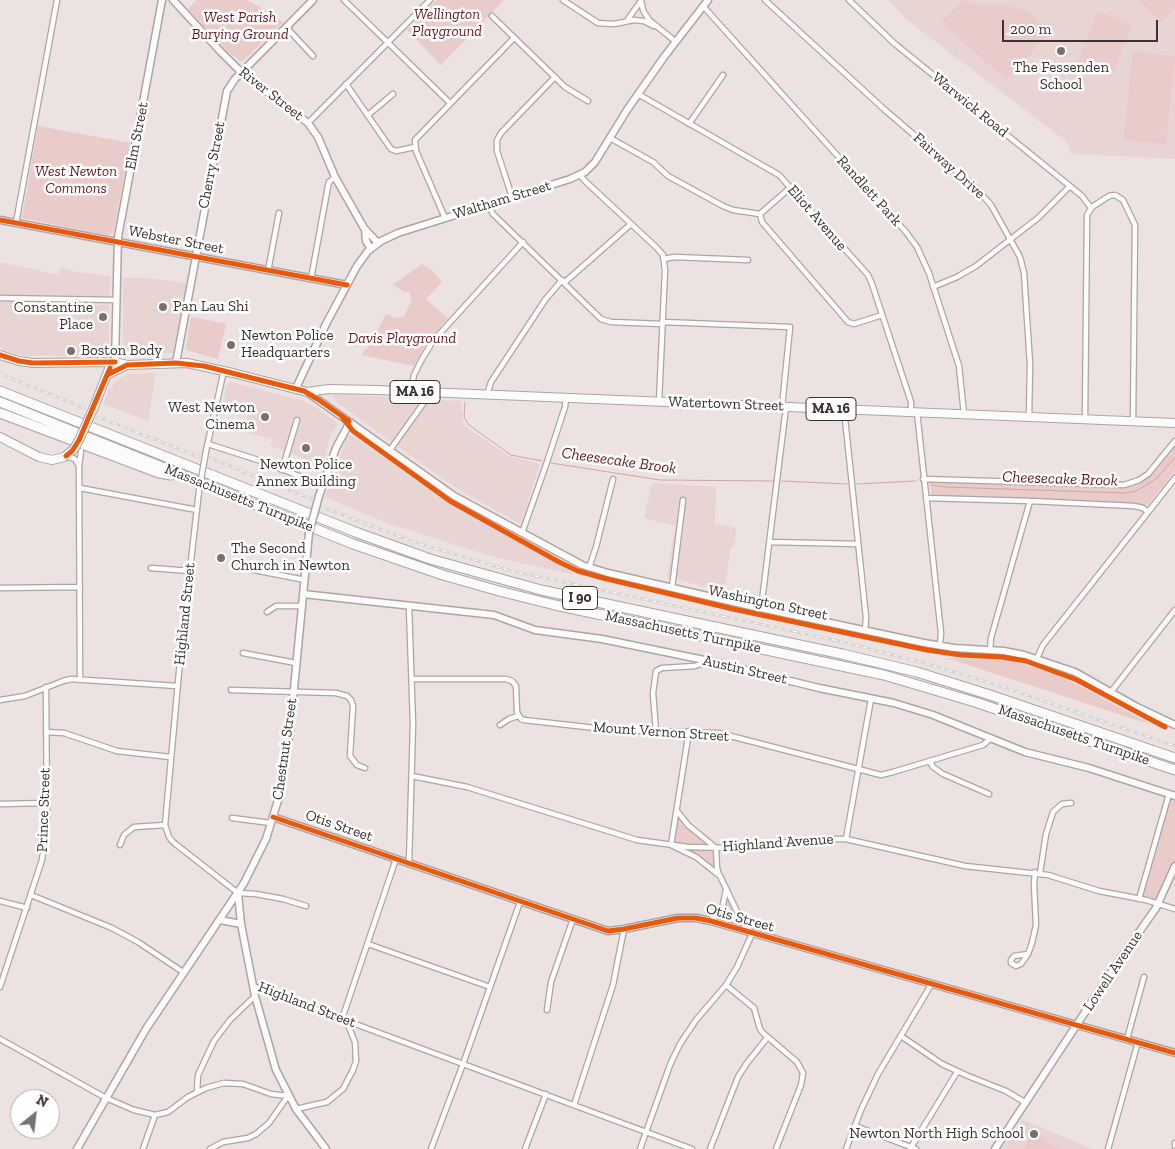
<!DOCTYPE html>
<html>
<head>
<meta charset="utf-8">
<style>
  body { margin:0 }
  #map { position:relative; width:1175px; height:1149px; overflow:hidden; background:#ede2e2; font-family:"Zilla Slab",serif }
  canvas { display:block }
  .north { position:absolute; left:10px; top:1089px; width:50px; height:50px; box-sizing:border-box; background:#fff; border:1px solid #b1adad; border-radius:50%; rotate:29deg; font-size:14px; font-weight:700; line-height:20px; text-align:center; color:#3b3333 }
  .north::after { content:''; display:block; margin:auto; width:18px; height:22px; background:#797070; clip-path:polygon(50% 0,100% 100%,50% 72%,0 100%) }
  .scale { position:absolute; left:1002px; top:20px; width:156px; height:22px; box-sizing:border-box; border:2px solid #3b3333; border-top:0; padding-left:6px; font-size:15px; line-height:18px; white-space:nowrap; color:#3b3333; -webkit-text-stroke:4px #fff; paint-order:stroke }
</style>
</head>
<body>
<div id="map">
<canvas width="1175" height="1149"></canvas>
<div class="north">N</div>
<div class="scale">200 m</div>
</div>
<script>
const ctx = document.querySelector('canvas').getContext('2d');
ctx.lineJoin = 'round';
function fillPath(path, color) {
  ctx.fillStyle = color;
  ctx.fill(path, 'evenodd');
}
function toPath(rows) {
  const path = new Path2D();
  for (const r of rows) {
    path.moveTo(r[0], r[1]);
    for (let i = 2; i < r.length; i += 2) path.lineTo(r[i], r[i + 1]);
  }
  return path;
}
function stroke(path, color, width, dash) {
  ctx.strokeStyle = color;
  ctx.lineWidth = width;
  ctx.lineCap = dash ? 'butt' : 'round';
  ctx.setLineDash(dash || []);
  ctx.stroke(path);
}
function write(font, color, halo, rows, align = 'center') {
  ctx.font = font + ' "Zilla Slab",serif';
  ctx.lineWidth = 5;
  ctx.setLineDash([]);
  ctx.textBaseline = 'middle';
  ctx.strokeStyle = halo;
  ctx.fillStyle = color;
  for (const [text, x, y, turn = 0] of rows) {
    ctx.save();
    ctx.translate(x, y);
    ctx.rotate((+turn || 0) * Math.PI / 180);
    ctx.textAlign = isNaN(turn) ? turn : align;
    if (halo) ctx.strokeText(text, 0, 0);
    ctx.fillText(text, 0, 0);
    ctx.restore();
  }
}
fillPath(toPath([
  [888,0,1175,0,1175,159,1071,154,1067,142,907,20],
  [0,262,59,275,61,267,77,272,111,276,109,296,0,295],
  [123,278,147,278,187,283,173,353,123,354],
  [0,302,109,305,109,355,25,356,2,350,0,346],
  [156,373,148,421,103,404,109,389,120,378,129,374],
  [231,382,301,400,314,406,338,423,330,438,322,466,271,446,272,439,244,432,249,410,223,402,227,385],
  [344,393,351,395,461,401,463,425,507,455,540,464,521,524,466,494,439,476,339,404,332,396],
  [351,435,450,504,572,572,575,575,490,556,387,523,325,497,347,437],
  [652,483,716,487,715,524,736,528,735,546,731,547,724,592,667,577,675,526,644,518],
  [1022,1119,1026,1121,1093,1149,1002,1149]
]), '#e8d5d3');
fillPath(toPath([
  [197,0,248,0,283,22,243,61,240,61,224,48,188,9],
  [437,0,504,0,441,65,407,30],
  [963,0,974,4,1008,5,1031,13,1047,36,1006,80,941,22],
  [1139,0,1175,0,1175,8,1160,22],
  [1098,11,1132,25,1111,78,1077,64],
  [1133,51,1175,56,1166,144,1123,140],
  [38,126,130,143,114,230,112,234,106,235,22,218],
  [422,264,434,272,442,282,426,299,448,318,425,345,414,366,361,355,371,343,386,314,395,318,404,316,412,300,409,291,405,292,393,285],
  [191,317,224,323,226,325,218,359,187,350,186,347],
  [1175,440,1175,471,1148,505,932,498,929,478,1120,485,1146,476],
  [946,658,1011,660,1050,672,1078,685,1152,725],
  [1169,794,1175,796,1175,866,1159,904,1139,899],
  [677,809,679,815,716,848,720,876,713,869,671,845],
  [726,889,746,928,711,921,722,909],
  [1036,1134,1060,1149,1023,1149,1032,1135]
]), '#e9cbca');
stroke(toPath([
  [465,402,464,417,469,425,511,455,542,461],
  [551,463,660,480,774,481],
  [782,481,847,484],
  [857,484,916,481],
  [932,485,945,487,1125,493,1136,491,1156,479,1175,457]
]), '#d4a4a2', 1);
const street = toPath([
  [344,0,450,103],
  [563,0,598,23,614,24,634,20,644,21,654,26],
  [641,0,643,10,649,20,675,41],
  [765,0,885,110,976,188,991,205,1020,257,1024,273,1030,364,1029,417],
  [849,0,895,44,1060,178,1082,196,1091,208],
  [703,6,906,232,917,247,929,273,959,366,964,414],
  [492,16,565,87,588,101],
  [628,19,641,1],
  [286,27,313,56],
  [346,84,391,149,396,151,415,147],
  [638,94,779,175,868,275,872,284,911,402,911,412],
  [368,115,393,94],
  [308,123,430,0],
  [689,124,723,75],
  [610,138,653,162,668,176,723,206,733,210,760,214],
  [580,175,585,181,657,248,663,255,665,270,659,402],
  [512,197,497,151,497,140,501,133,555,77],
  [488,205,493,214,601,319,611,322,662,324],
  [760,214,762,222,848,322,854,324,882,315],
  [760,214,791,187],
  [445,218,416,151,415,140,514,38],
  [16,223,57,0],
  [664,259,674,257,748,260],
  [268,271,279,213],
  [311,279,328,186,329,182,335,177],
  [565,282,631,224],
  [933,287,957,277,976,266,1038,218,1070,186],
  [0,298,116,300],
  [662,322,790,327,782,407],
  [410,392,414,375,422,359,433,341,523,242],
  [487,395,491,382,545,300,562,280],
  [844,409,866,617,865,631],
  [917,412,941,633,940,646],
  [1085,419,1087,215,1092,207,1109,196,1115,195,1123,200,1135,225,1133,421],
  [208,444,261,461,322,485],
  [390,450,425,401,427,392],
  [206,451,224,370],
  [66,456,75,459,79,466],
  [282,470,297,420],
  [923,479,1124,485,1139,480,1148,474,1175,441],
  [80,488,197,510],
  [199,491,182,639,165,825,169,837,173,842,238,893,256,894,283,899,306,906],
  [926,498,1030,501,1134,506,1143,508,1148,512],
  [522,533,546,465,565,407,566,398],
  [770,542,858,544],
  [151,568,190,571],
  [589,568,596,547,613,479],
  [254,570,305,580],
  [0,588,80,587],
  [672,588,683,500],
  [409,607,413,724,409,863],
  [761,609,786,407],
  [267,612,276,606,302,606],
  [990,650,991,638,1030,501],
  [243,653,296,663],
  [1037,658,1043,645,1175,478],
  [412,679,506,679,512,681,516,686,517,712,521,719,524,720,613,730,719,733,881,775,893,772,983,745,991,738],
  [80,680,79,466,81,451],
  [231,690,336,693,347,696,351,700,353,706,350,756,357,765,365,768],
  [1111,692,1175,610],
  [0,700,25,696,63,681,71,679,177,686],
  [500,725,509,719,518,716],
  [46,732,64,733,117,751,170,757],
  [656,732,653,693,656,671,662,668,695,666,709,661],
  [930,762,933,767,943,774,989,794],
  [412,776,467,787,637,840,688,847,729,848,818,839,846,839,965,866,1048,875,1099,891,1146,900,1175,909],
  [0,804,47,803],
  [677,811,688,825,716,848,717,868,719,875],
  [232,818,271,823],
  [846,839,871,699],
  [120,845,124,835,134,827,165,825],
  [1040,873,1046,834,1053,812,1062,804,1071,803],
  [31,895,112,928,138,942,183,972],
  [1139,899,1169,794],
  [0,901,27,908],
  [711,921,722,909,726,890],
  [368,944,490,987],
  [1028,954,1014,956,1011,960,1011,963,1016,966,1021,964,1028,954,1032,943,1036,925,1034,884,1035,872],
  [726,985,754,1008,760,1029,763,1033,797,1062,803,1073,801,1085,776,1149],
  [253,986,692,1149],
  [0,987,42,860,47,820,46,687],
  [547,1010,551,982,573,919],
  [901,1036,942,1064,968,1076,1006,1091,1026,1103],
  [0,1039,106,1098,134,1110,155,1115,168,1112,188,1097,206,1088,224,1083,243,1084,271,1094,288,1096],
  [1127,1039,1144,977],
  [197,1092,198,1075,214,1041,230,1020,255,996],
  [574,1105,613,985,624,929],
  [296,1109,327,1102,343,1089,353,1070,356,1061,355,1042,348,1025,342,1019,396,859],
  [855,1126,916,1149],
  [1175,1143,1175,1146],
  [143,1149,155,1115],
  [210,1149,223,1142,248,1138,256,1134,269,1123,288,1096],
  [431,1149,463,1064,520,902],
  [525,1149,546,1094],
  [640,1149,670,1065,680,1044,696,1020,726,985,737,967,752,934,742,922,720,876,696,857,671,845,689,731],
  [710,1149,738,1077,747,1063,767,1038],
  [846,1149,861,1110,878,1074,931,985],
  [910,1149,957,1072],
  [1108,1149,1138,1042]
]);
const secondary = toPath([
  [173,0,220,51,241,72,308,123,318,137,335,177,364,228,378,243],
  [0,220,347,285],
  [365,229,366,241,371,249],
  [115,362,118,237,162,0],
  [176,363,227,91,235,79,313,0],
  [296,388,327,322,357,266,368,251,381,241,398,233,570,179,585,172,595,162,627,110,664,57,708,0],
  [307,392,454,496,582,565,608,573,746,605,924,643,954,648,1004,651,1024,655,1075,672,1137,707,1175,725],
  [319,496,336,448,350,422],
  [303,594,494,615,535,630,602,639,709,661,819,688,894,703,933,715,1025,752,1089,768,1175,796],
  [273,817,608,931,624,929,678,918,696,918,711,921,1175,1053],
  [238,893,241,924,255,996,276,1070,296,1109,326,1149],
  [220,920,241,924],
  [77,1149,146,1029,244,883,266,839,279,797,290,730,309,533],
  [995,1149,1118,962,1156,908,1175,866]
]);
const primary = toPath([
  [0,355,19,361,33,363,115,362,127,365,187,363,233,373,307,392,329,389,377,390,1175,423],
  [107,375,127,365],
  [94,407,109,369,115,362],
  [0,437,39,457,52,460,64,457,74,449]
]);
const highway = toPath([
  [0,391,358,533,430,559,541,590,842,654,917,672,990,695,1175,758],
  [0,402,353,544,443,575,499,591,555,605,884,675,975,702,1175,770],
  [0,413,159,473,171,475]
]);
stroke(street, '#ada4a4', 7);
stroke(secondary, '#ada4a4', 9);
stroke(primary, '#ada4a4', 10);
stroke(highway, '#ada4a4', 11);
stroke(street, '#fcfbfb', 4.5);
stroke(secondary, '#fcfbfb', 6);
stroke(primary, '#fcfbfb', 8);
stroke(highway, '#fcfbfb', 9);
const rail = toPath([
  [0,374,84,408],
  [98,417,199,457],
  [210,458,311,499],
  [322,507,417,543,508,570,843,642,931,665,1000,686,1175,746]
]);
stroke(rail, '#d9d6d6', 3);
stroke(rail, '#fff', 1, [4]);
const streetBridge = toPath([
  [199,491,206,451]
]);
const secondaryBridge = toPath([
  [309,533,319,496]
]);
const primaryBridge = toPath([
  [74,449,80,438,94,407]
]);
stroke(streetBridge, '#ada4a4', 7, []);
stroke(secondaryBridge, '#ada4a4', 9, []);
stroke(primaryBridge, '#ada4a4', 10, []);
stroke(streetBridge, '#fcfbfb', 4.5);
stroke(secondaryBridge, '#fcfbfb', 6);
stroke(primaryBridge, '#fcfbfb', 8);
stroke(toPath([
  [0,220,347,285],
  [0,355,19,361,33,363,115,362],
  [107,375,127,365,176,363,204,366,304,391,319,400,349,421],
  [342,417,353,431,450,501,559,562,578,571,603,578,733,609,927,650,961,655,1002,657,1026,661,1077,680,1165,727],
  [66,456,72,451,79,440,110,368],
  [273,817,608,931,624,929,678,918,696,918,711,921,1175,1053]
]), '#e8590c', 5);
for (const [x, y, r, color] of [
  [1061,51,5,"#797070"],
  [163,307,5,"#797070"],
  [103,317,5,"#797070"],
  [231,345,5,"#797070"],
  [71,351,5,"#797070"],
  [265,417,5,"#797070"],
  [306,448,5,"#797070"],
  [221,558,5,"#797070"],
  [1034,1134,5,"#797070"]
]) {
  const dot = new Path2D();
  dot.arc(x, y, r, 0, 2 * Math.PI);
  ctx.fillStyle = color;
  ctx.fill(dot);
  stroke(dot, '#fff', 2);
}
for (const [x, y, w] of [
  [415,392,50],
  [831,409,50],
  [580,598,35]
]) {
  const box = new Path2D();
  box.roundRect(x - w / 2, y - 11.5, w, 23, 4);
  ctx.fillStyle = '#fff';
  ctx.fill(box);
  stroke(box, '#3b3333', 1);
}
write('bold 14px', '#3b3333', null, [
  ["MA 16",415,392],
  ["MA 16",831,409],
  ["I 90",580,598]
]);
write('italic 15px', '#671a1e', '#fff', [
  ["Wellington",447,15],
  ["Playground",447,32],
  ["West Parish",240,18],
  ["Burying Ground",240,35],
  ["West Newton",76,172],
  ["Commons",76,189],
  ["Davis Playground",402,339]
]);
write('15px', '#3b3333', '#fff', [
  ["The Fessenden",1061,68,"center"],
  ["School",1061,85,"center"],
  ["Pan Lau Shi",173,307],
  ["Constantine",93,308,"right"],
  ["Place",93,325,"right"],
  ["Newton Police",241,336],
  ["Headquarters",241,353],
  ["Boston Body",81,351],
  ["West Newton",255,408,"right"],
  ["Cinema",255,425,"right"],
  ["Newton Police",306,465,"center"],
  ["Annex Building",306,482,"center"],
  ["The Second",231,549],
  ["Church in Newton",231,566],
  ["Newton North High School",1024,1134,"right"]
], 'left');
write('15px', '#3b3333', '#fff', [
  ["River Street",271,94,38],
  ["Warwick Road",970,105,39],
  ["Elm Street",137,136,-79],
  ["Cherry Street",212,165,-79],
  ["Fairway Drive",949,166,42],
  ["Randlett Park",869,191,48],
  ["Waltham Street",502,200,-17],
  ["Eliot Avenue",817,218,49],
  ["Webster Street",176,240,11],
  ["Watertown Street",726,404,2],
  ["Massachusetts Turnpike",239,498,22],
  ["Washington Street",768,603,12],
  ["Highland Street",185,614,-84],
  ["Massachusetts Turnpike",683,632,12],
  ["Austin Street",745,670,13],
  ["Mount Vernon Street",661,732,4],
  ["Massachusetts Turnpike",1074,735,19],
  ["Chestnut Street",285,749,-82],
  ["Prince Street",44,810,-88],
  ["Otis Street",339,826,19],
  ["Highland Avenue",778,843,-4],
  ["Otis Street",740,918,16],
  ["Lowell Avenue",1113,971,-56],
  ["Highland Street",307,1005,21]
]);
write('italic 16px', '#63161a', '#fff', [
  ["Cheesecake Brook",619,461,8],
  ["Cheesecake Brook",1060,479,2]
]);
</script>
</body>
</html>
